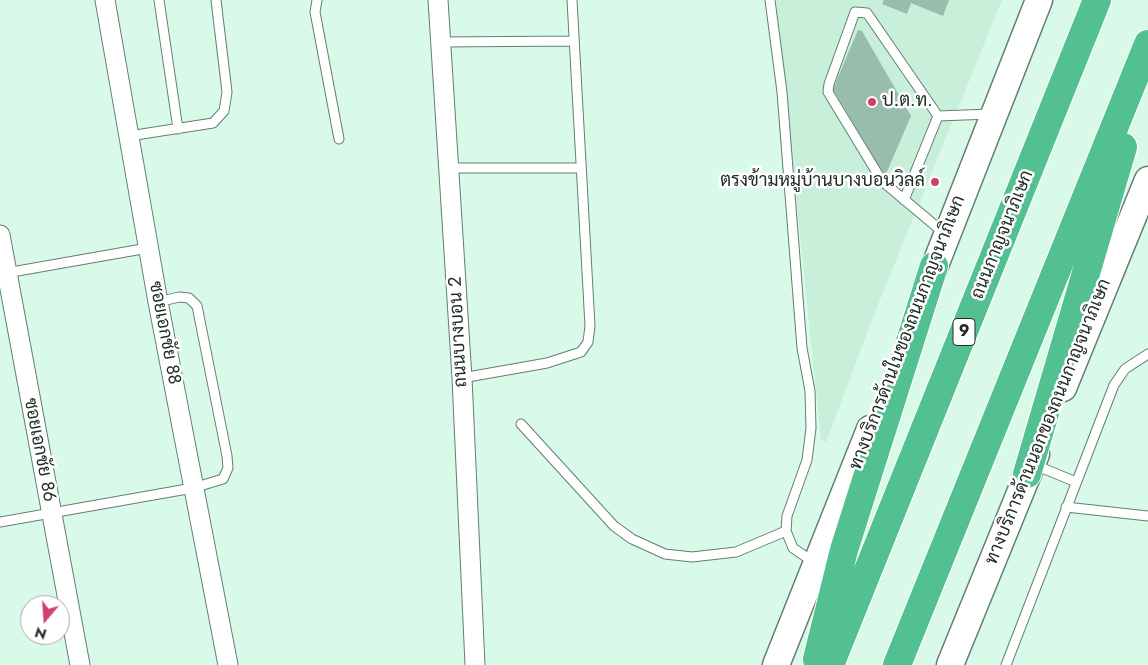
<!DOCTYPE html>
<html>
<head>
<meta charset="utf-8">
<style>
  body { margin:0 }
  #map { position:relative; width:1148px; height:665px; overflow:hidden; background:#dafae9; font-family:Jost,sans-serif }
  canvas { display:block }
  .north { position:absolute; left:20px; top:595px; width:50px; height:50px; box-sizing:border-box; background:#fff; border:1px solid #a6aba8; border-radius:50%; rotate:198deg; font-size:14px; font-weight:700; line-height:20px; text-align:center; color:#202c26 }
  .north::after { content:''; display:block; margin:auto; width:18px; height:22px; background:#d0426b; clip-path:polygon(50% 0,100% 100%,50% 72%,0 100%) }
</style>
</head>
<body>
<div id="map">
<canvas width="1148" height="665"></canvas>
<div class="north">N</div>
</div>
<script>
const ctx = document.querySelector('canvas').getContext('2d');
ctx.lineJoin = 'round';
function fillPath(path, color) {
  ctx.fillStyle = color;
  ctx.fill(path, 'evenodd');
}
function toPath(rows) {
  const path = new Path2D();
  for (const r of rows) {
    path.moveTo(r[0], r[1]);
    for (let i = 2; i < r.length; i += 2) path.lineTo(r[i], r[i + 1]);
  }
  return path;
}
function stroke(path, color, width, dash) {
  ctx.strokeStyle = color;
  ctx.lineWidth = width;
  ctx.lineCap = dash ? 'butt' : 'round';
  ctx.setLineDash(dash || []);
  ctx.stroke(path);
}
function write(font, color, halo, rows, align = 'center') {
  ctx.font = font + ' Jost,Sarabun,sans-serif';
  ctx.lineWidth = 5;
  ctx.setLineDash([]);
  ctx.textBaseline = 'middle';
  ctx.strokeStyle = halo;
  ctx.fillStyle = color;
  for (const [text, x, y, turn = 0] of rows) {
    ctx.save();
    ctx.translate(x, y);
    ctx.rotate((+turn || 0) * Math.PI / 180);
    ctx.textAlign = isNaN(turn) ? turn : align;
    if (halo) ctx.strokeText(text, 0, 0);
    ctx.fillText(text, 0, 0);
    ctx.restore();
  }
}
fillPath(toPath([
  [776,0,1002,0,875,312,826,442,821,440]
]), '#c7efda');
fillPath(toPath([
  [884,0,949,0,943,16,911,3,907,14,882,4],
  [858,30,862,31,911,116,886,174,883,173,833,89]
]), '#98bdaa');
const lane = toPath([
  [159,0,178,129],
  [317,0,315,12,339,139],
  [770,0,782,92,802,348,810,391,811,428,807,460,787,516,786,531,793,548,815,563],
  [441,42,574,41],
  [129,136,213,123,224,111,227,92,216,0],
  [449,168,581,168],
  [904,200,938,116],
  [944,233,882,181,828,92,829,84,855,12,867,13,938,116,991,114],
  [6,273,148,248],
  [462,378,547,363,581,352,588,342,590,326,572,0],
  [521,424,614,526,632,539,665,554,692,557,736,552,786,531],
  [1035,465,1076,482],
  [1066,507,1148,516],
  [0,522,193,488,223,479,228,468,227,456,197,306,189,298,179,297,158,302],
  [1006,665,1114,385,1125,369,1148,354]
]);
const street = toPath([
  [105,0,158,302,228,665],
  [438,0,462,378,475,665],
  [0,235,80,665]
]);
const secondary = toPath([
  [927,286,1039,0],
  [1063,388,1148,180],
  [776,665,870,429],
  [950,665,1036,454]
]);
const highway = toPath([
  [1027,474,1123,147],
  [817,659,844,550,934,266],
  [830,665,1097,0],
  [897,665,1148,44]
]);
stroke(lane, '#627f70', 11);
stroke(street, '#627f70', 21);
stroke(secondary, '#627f70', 29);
stroke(highway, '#fff', 30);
stroke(lane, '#fff', 9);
stroke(street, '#fff', 19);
stroke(secondary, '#fff', 26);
stroke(highway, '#53c092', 28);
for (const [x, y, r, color] of [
  [872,102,5,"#d0426b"],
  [935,182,5,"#d0426b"]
]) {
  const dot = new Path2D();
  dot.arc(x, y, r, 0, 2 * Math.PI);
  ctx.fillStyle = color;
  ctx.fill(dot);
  stroke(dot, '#fff', 2);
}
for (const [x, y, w] of [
  [964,332,22]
]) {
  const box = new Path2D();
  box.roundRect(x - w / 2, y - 13.5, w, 27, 4);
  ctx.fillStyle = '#fff';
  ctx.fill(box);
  stroke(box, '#202c26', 1);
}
write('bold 16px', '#202c26', null, [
  ["9",964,332]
]);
write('18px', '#202c26', '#fff', [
  ["ป.ต.ท.",882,102],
  ["ตรงข้ามหมู่บ้านบางบอนวิลล์",925,182,"right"]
], 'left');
write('18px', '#202c26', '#fff', [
  ["ถนนกาญจนาภิเษก",1003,235,-68],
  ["ถนนบางบอน 2",459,332,-93],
  ["ซอยเอกชัย 88",164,333,79],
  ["ทางบริการด้านในของถนนกาญจนาภิเษก",908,333,-69],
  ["ทางบริการด้านนอกของถนนกาญจนาภิเษก",1049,422,-68],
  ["ซอยเอกชัย 86",39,450,79]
]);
</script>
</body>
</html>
